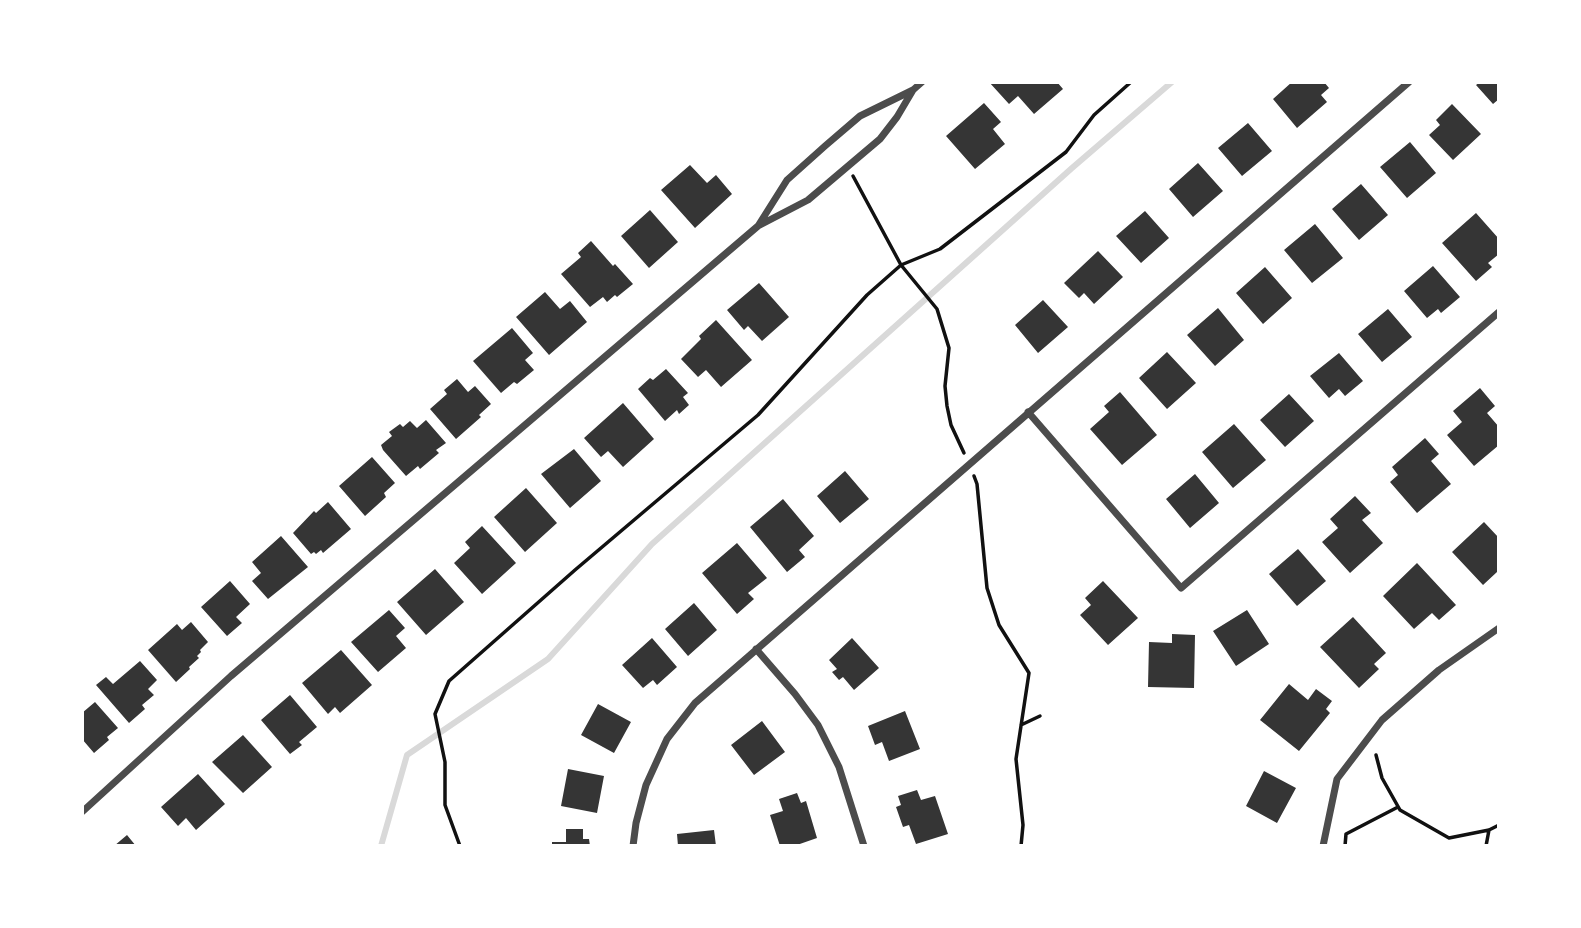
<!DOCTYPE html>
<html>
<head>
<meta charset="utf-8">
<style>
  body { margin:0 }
  #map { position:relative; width:1581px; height:928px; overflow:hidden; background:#fff; font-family:Commissioner,sans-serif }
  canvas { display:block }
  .frame { position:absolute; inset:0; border:84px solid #fff; pointer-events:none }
</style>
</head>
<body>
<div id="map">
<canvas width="1581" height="928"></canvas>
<div class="frame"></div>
</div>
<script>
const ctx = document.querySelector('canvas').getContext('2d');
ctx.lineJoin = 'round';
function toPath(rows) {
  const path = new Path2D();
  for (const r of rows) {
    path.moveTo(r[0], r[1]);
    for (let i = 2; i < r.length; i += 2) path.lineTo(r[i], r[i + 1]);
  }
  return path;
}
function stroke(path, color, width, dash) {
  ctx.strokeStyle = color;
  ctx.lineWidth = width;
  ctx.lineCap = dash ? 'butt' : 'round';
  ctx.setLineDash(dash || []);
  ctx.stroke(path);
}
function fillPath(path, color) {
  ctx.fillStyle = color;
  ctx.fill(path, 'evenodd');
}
stroke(toPath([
  [381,846,407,755,548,659,652,544,1072,168,1172,82]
]), '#d9d9d9', 6);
fillPath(toPath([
  [989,82,1057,82,1063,89,1034,114,1018,96,1009,104],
  [1292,82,1324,82,1329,88,1321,95,1327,102,1297,128,1273,99],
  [1480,82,1499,82,1499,99,1493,104,1476,85],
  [984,103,1001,122,993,129,1005,144,975,169,946,136],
  [1452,104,1481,134,1453,160,1429,135,1440,125,1436,120],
  [1248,123,1272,151,1242,176,1218,148],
  [1410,142,1436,173,1407,198,1380,167],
  [1198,163,1223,191,1193,217,1169,189],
  [690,165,707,183,716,175,732,194,695,228,661,190],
  [1361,184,1388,215,1359,240,1332,209],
  [650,210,678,242,649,268,621,236],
  [1145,211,1169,238,1141,263,1116,236],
  [1476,213,1499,239,1499,254,1488,263,1492,267,1476,281,1442,243],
  [1315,224,1343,258,1312,283,1284,250],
  [591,241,613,266,615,264,633,284,617,297,615,295,607,302,603,297,590,307,561,274,581,257,578,253],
  [1098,251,1123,277,1094,304,1084,293,1079,298,1064,283],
  [1433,266,1460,297,1441,313,1438,309,1427,318,1404,291],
  [1265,267,1292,298,1263,324,1236,293],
  [759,283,789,317,762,341,748,326,744,330,727,310],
  [545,292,560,309,570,301,587,322,549,355,516,317],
  [1043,300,1068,327,1038,353,1015,325],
  [1218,308,1244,340,1215,366,1187,335],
  [1388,309,1412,337,1382,362,1358,334],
  [716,320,752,360,721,387,706,370,698,377,681,359,701,339,699,336],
  [512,328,533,353,525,360,534,370,517,384,514,382,501,393,473,361],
  [1167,352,1196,383,1167,409,1139,378],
  [1339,353,1363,381,1345,396,1339,389,1329,398,1310,376],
  [666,369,688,393,683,397,689,405,679,414,677,410,665,421,638,389,650,378,653,380],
  [457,379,468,392,475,386,491,404,479,415,481,417,456,439,430,409,447,394,444,390],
  [1480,388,1495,406,1487,413,1499,427,1499,445,1474,466,1447,435,1462,422,1453,411],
  [1120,392,1157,435,1122,465,1090,429,1109,412,1104,406],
  [1289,394,1314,421,1285,447,1260,420],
  [623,403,654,439,623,467,608,451,601,457,584,438],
  [426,420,446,443,436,450,439,453,420,469,418,466,406,476,383,450,381,445,392,436,389,432,400,424,403,427,410,421,417,428],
  [1234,424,1266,460,1233,488,1202,452],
  [1425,438,1439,454,1431,461,1451,484,1417,513,1390,482,1398,475,1392,467],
  [574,449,601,481,570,508,541,474],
  [372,457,395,483,384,493,386,497,365,516,339,486],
  [845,471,869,499,840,523,817,496],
  [1195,474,1219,503,1190,528,1166,499],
  [526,488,557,523,525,552,494,517],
  [1355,496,1371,513,1362,520,1383,543,1350,573,1322,542,1338,528,1330,519],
  [783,499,814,536,799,550,805,557,787,572,750,527],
  [328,502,351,529,323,553,321,550,316,554,314,552,311,554,293,533,314,511,316,513],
  [1484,522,1499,538,1499,573,1497,572,1483,585,1452,552],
  [482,526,516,563,482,594,454,563,470,548,465,542],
  [281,536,308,567,268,599,252,581,261,573,252,562],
  [737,543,767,578,748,593,754,599,737,614,702,573],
  [1298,549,1326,581,1297,606,1269,574],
  [1417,563,1456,605,1439,620,1432,613,1414,629,1383,596],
  [435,569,464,602,426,635,397,602],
  [230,581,250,604,236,617,242,623,227,636,201,607],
  [1103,581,1138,618,1108,645,1080,615,1091,605,1085,598],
  [694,603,717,630,688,656,665,629],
  [389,610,405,628,396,636,406,648,378,672,351,642],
  [1247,610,1269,644,1236,666,1213,631],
  [1353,617,1386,653,1374,664,1379,669,1359,688,1320,647],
  [191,622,208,642,200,650,201,652,197,656,199,658,189,667,190,669,176,682,148,650,177,624,182,630],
  [1172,634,1195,635,1194,688,1148,687,1149,642,1172,643],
  [652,638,677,667,657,685,653,680,643,688,622,665],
  [852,638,879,668,854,690,843,677,839,680,832,672,837,669,829,660],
  [341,650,372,685,340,713,335,707,328,714,302,683],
  [140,661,157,680,148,689,154,695,142,705,145,709,129,723,96,685,106,677,113,684],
  [1289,684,1308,700,1316,689,1332,701,1326,709,1330,713,1299,751,1260,720],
  [290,695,317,727,299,742,302,745,290,754,261,720],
  [95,702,118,728,107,737,109,740,94,753,82,739,82,713],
  [598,704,631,722,614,753,581,735],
  [905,711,920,749,889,761,882,742,875,745,868,726],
  [762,721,785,752,754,775,731,745],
  [243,735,272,767,243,793,212,762],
  [568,769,604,776,597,813,561,806],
  [1264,771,1296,788,1277,823,1246,806],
  [198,774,225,804,196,830,186,818,178,826,161,807],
  [917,790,921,800,935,796,948,834,916,844,909,825,903,827,896,807,901,805,898,796],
  [797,793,801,803,806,801,817,838,794,846,780,846,770,815,783,811,779,799],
  [566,829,583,829,583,839,589,839,590,846,552,846,552,842,566,842],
  [714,830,716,846,678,846,677,834],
  [127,835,136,846,114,846]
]), '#353535');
stroke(toPath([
  [853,176,901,265,937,309,949,348,945,386,947,406,951,425,964,453],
  [974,476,977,484,987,588,999,625,1029,673,1016,759,1023,825,1021,846],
  [1021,725,1040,716],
  [1376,755,1382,778,1400,810,1449,838,1489,830,1499,825],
  [460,846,445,805,445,762,435,714,449,681,575,570,758,415,867,295,901,265,940,249,1066,152,1094,115,1131,82],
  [1345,846,1346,834,1398,807],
  [1486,846,1489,830]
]), '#111', 3.5);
stroke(toPath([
  [913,90,897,117,880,139,808,200,758,226,787,180,825,146,860,116,913,90,922,82],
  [1028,412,1181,588,1499,312],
  [756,649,795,694,818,725,839,767,864,846],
  [82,812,231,676,758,226],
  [633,846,636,823,646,785,667,739,695,703,1409,82],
  [1323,846,1337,779,1382,720,1439,670,1499,628]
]), '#4c4c4c', 7);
</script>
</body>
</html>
